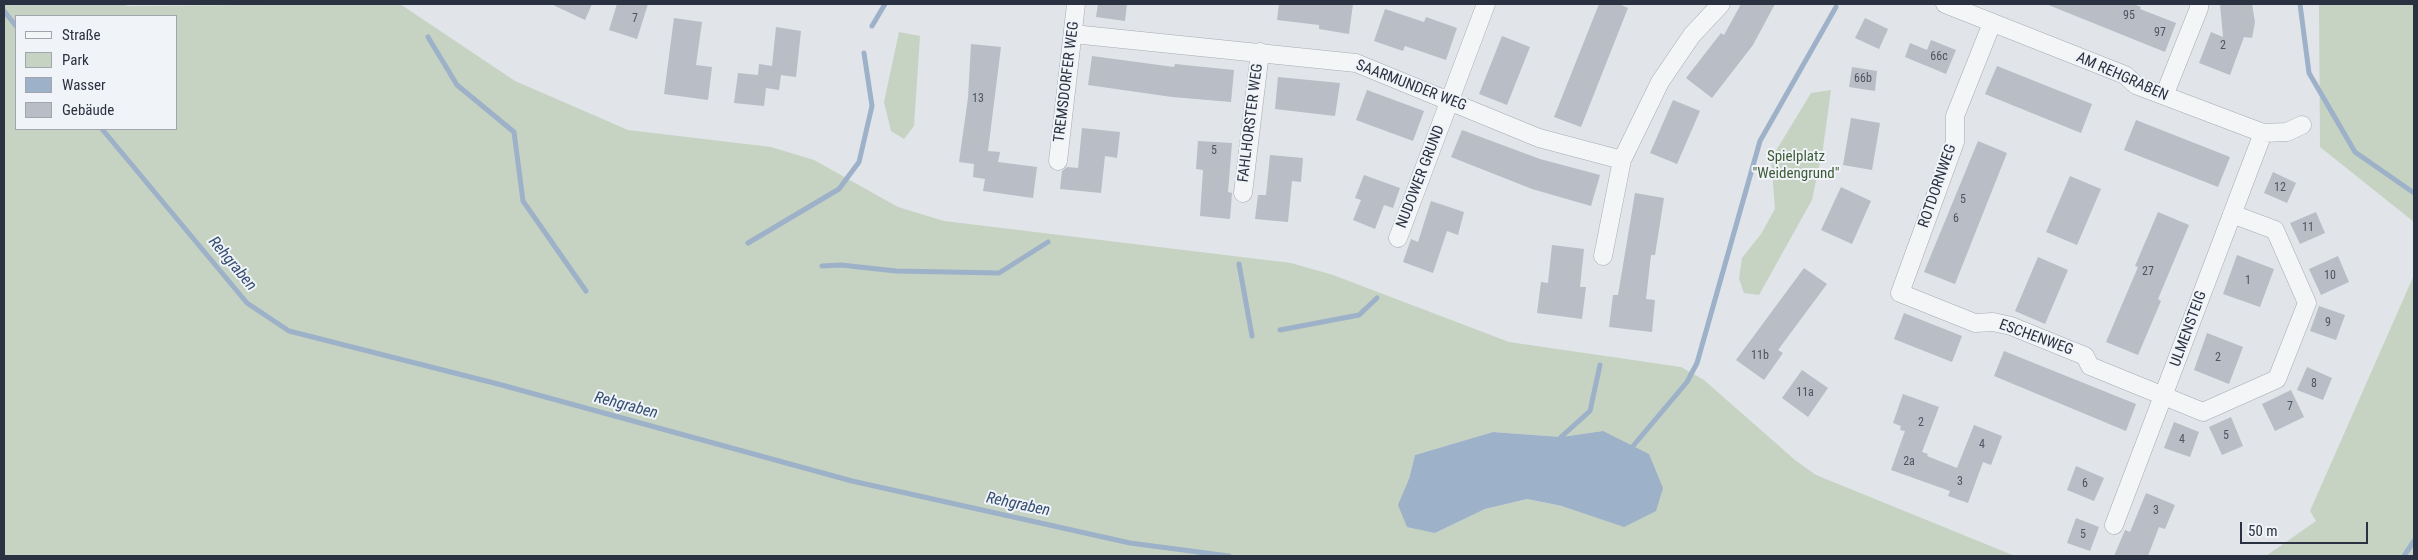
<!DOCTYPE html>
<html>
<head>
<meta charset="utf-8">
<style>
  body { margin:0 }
  #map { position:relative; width:2418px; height:560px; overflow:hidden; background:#e1e4e9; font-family:"Roboto Condensed",sans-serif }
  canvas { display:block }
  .frame { position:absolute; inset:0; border:5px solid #2a3140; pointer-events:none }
  .legend { position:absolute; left:15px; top:15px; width:162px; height:115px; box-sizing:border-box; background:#f0f3f7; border:1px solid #a1a5ae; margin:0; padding:6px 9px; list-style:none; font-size:15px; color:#2a3140 }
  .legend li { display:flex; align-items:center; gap:10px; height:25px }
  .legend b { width:25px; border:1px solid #a1a5ae }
  .scale { position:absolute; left:2240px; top:522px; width:128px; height:22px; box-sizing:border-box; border:2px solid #2a3140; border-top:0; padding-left:6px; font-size:15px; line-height:18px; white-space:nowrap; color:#2a3140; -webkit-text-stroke:4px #f0f3f7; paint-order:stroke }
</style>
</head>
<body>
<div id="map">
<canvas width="2418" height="560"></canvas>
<div class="frame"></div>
<ul class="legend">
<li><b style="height:6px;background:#f3f5f7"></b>Straße</li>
<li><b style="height:14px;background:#c6d3c2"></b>Park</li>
<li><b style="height:14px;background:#9db1c8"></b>Wasser</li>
<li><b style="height:14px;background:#b8bdc6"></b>Gebäude</li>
</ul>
<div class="scale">50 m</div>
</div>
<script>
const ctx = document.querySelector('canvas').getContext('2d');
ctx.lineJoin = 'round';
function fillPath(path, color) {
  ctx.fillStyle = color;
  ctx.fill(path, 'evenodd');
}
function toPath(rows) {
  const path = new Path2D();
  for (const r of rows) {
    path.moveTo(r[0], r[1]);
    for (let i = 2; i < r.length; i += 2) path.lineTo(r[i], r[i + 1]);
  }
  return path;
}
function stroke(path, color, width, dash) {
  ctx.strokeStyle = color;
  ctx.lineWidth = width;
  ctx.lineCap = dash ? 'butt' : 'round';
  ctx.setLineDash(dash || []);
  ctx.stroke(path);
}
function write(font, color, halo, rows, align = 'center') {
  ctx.font = font + ' "Roboto Condensed",sans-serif';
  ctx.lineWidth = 4;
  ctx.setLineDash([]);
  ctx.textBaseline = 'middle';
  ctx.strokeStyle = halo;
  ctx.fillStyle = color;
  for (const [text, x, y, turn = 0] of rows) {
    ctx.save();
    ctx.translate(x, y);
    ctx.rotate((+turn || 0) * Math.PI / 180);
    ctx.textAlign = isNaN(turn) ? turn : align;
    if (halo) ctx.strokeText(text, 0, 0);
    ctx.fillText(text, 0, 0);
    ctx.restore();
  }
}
fillPath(toPath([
  [4,4,122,4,128,6,400,4,515,81,628,130,771,147,814,160,898,207,944,221,1291,263,1333,275,1509,342,1681,367,1704,380,1795,460,1816,475,2015,556,4,556],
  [16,16,176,16,176,129,16,129],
  [1603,431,1562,506,1527,499,1485,509,1435,533,1409,479,1415,455,1493,432,1561,437],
  [2319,4,2414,4,2414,222,2320,147],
  [899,32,920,36,914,126,904,139,891,131,884,102],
  [1831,90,1823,148,1812,200,1759,295,1744,293,1739,279,1742,258,1761,234,1775,209,1771,159,1811,93],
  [2414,275,2414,556,2266,556,2316,521,2310,511]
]), '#c6d3c2');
fillPath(toPath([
  [1603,431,1649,454,1663,488,1656,511,1624,527,1562,506,1527,499,1485,509,1435,533,1407,527,1398,505,1409,479,1415,455,1493,432,1561,437]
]), '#9db1c8');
stroke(toPath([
  [2300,4,2309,73,2355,152,2414,193],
  [4,11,16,26],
  [872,26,885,4],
  [428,37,457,85,514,132,523,201,586,291],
  [102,129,247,303,289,331,498,384,852,481,1130,543,1229,556],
  [748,243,839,189,859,162,872,106,864,53],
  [1239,264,1252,336],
  [822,266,841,265,896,271,999,273,1048,242],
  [1280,330,1359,315,1377,298],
  [1561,437,1590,411,1600,365],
  [1633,446,1687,382,1697,363,1760,141,1836,7],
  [2404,556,2414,541]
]), '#9db1c8', 5);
fillPath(toPath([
  [551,4,592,4,585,20],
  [617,4,648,4,637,39,609,30],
  [1098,4,1127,4,1125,21,1096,17],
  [1279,4,1353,4,1349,34,1319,29,1319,25,1277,20],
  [1599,4,1619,4,1628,8,1581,127,1554,117],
  [1741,4,1775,4,1753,45,1712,98,1686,78,1721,33,1724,35],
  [2046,4,2133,4,2141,7,2140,9,2176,23,2165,52],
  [2220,4,2252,4,2255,22,2252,38,2244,37,2230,75,2199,63,2211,32,2223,37],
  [1385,9,1424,22,1426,17,1457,28,1446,60,1405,46,1403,51,1374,41],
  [674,18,702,22,696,65,712,67,708,100,664,94],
  [1865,18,1888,29,1879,49,1855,38],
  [776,27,801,31,796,77,781,75,779,90,766,88,764,106,734,103,738,73,758,75,759,64,772,66],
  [1502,36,1530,47,1507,105,1479,94],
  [1931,40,1956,50,1946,74,1905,57,1910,43,1927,50],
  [971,44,1001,47,988,151,1000,152,998,162,1037,167,1033,198,983,191,985,179,973,177,974,164,959,162,968,98],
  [1092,56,1174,67,1175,64,1234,70,1231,102,1172,97,1088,85],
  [1997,66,2092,104,2081,133,1985,94],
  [1852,67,1877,71,1875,91,1849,87],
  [1278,77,1340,83,1335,116,1275,109],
  [1367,90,1424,111,1413,141,1356,120],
  [1673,100,1700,111,1677,164,1650,153],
  [1851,118,1880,123,1872,170,1843,165],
  [2136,120,2230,157,2218,187,2124,150],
  [1082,128,1120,132,1117,158,1105,156,1101,193,1060,189,1062,171,1067,167,1078,168],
  [1462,130,1540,159,1600,175,1591,206,1532,189,1451,157],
  [1198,141,1232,143,1228,192,1232,193,1230,219,1200,216,1203,170,1196,169],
  [1978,141,2007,153,1955,284,1924,272],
  [1270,155,1303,158,1301,182,1292,181,1288,222,1255,219,1258,195,1266,195],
  [2273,172,2296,183,2287,203,2264,193],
  [1364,175,1400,188,1393,208,1384,205,1375,229,1353,220,1361,200,1355,198],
  [2070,176,2101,189,2077,245,2046,232],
  [1841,187,1871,201,1852,244,1821,230],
  [1635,193,1664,198,1655,255,1651,255,1646,299,1655,300,1652,332,1609,327,1613,295,1618,295],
  [1431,201,1464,212,1458,235,1447,231,1433,273,1403,262,1411,239,1418,242],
  [2158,212,2189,225,2158,299,2161,301,2138,355,2106,342,2138,267,2135,266],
  [2316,212,2325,233,2300,244,2290,223],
  [1552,245,1584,249,1580,287,1586,287,1582,319,1537,313,1541,282,1548,283],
  [2237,255,2274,269,2260,307,2223,294],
  [2338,256,2349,282,2321,295,2309,269],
  [2038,257,2068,270,2045,324,2015,311],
  [1804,268,1827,284,1778,350,1783,353,1764,380,1736,360],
  [2319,306,2345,315,2336,340,2310,331],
  [1904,313,1962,336,1952,362,1894,339],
  [2207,333,2243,347,2229,384,2194,370],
  [2004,351,2136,404,2126,431,1994,376],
  [2307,367,2332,378,2323,400,2297,390],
  [1802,370,1828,388,1808,417,1782,398],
  [2291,390,2304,417,2275,431,2262,404],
  [1903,394,1939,407,1922,452,1928,454,1927,456,1957,468,1974,425,2002,436,1991,465,1983,462,1968,503,1948,496,1950,491,1891,470,1905,431,1900,430,1901,426,1893,423],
  [2231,417,2243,446,2222,455,2209,427],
  [2174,422,2199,432,2190,457,2164,448],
  [2076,466,2104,478,2094,501,2067,490],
  [2146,493,2175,505,2165,529,2159,527,2148,556,2114,556,2125,530,2130,532],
  [2076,518,2099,527,2090,551,2067,543]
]), '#b8bdc6');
const minor = toPath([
  [1945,4,2125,75,2136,85,2263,133,2287,132,2302,125],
  [1992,23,1955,116,1955,142,1900,293,1975,323,1993,322,2011,326,2085,356,2090,366,2203,412,2277,379,2307,303,2275,230,2232,214],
  [1073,34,1356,63,1539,138,1622,160],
  [2164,96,2199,8,2199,4],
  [1058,161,1076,4],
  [1243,193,1260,52],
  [1398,238,1486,4],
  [1603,256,1622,160,1660,82,1692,35,1721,4],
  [2114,525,2263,133]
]);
stroke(minor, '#a6abb3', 19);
stroke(minor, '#f3f5f7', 18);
write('12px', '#4e5462', null, [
  ["95",2129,16],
  ["7",635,19],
  ["97",2160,33],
  ["2",2223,46],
  ["66c",1939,57],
  ["66b",1863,79],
  ["13",978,99],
  ["5",1214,151],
  ["12",2280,188],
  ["5",1963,200],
  ["6",1956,219],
  ["11",2308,228],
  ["27",2148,272],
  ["10",2330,276],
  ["1",2248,281],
  ["9",2328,323],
  ["11b",1760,356],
  ["2",2218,358],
  ["8",2314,384],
  ["11a",1805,393],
  ["7",2290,407],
  ["2",1921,423],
  ["5",2226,436],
  ["4",2182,440],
  ["4",1982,445],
  ["2a",1909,462],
  ["3",1960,482],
  ["6",2085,484],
  ["3",2156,511],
  ["5",2083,535]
]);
write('15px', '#2a3140', '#f0f3f7', [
  ["AM REHGRABEN",2122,77,24],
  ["TREMSDORFER WEG",1067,82,-83],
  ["SAARMUNDER WEG",1411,86,21],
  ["FAHLHORSTER WEG",1251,123,-83],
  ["NUDOWER GRUND",1421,177,-69],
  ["ROTDORNWEG",1938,186,-71],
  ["ULMENSTEIG",2189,329,-70],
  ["ESCHENWEG",2036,338,20]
]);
write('15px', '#3d5b37', '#f0f3f7', [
  ["Spielplatz",1796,157],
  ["\"Weidengrund\"",1796,174]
]);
write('italic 16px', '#354f73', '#f0f3f7', [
  ["Rehgraben",232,264,50],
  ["Rehgraben",626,406,15],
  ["Rehgraben",1018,505,12]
]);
</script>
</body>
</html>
